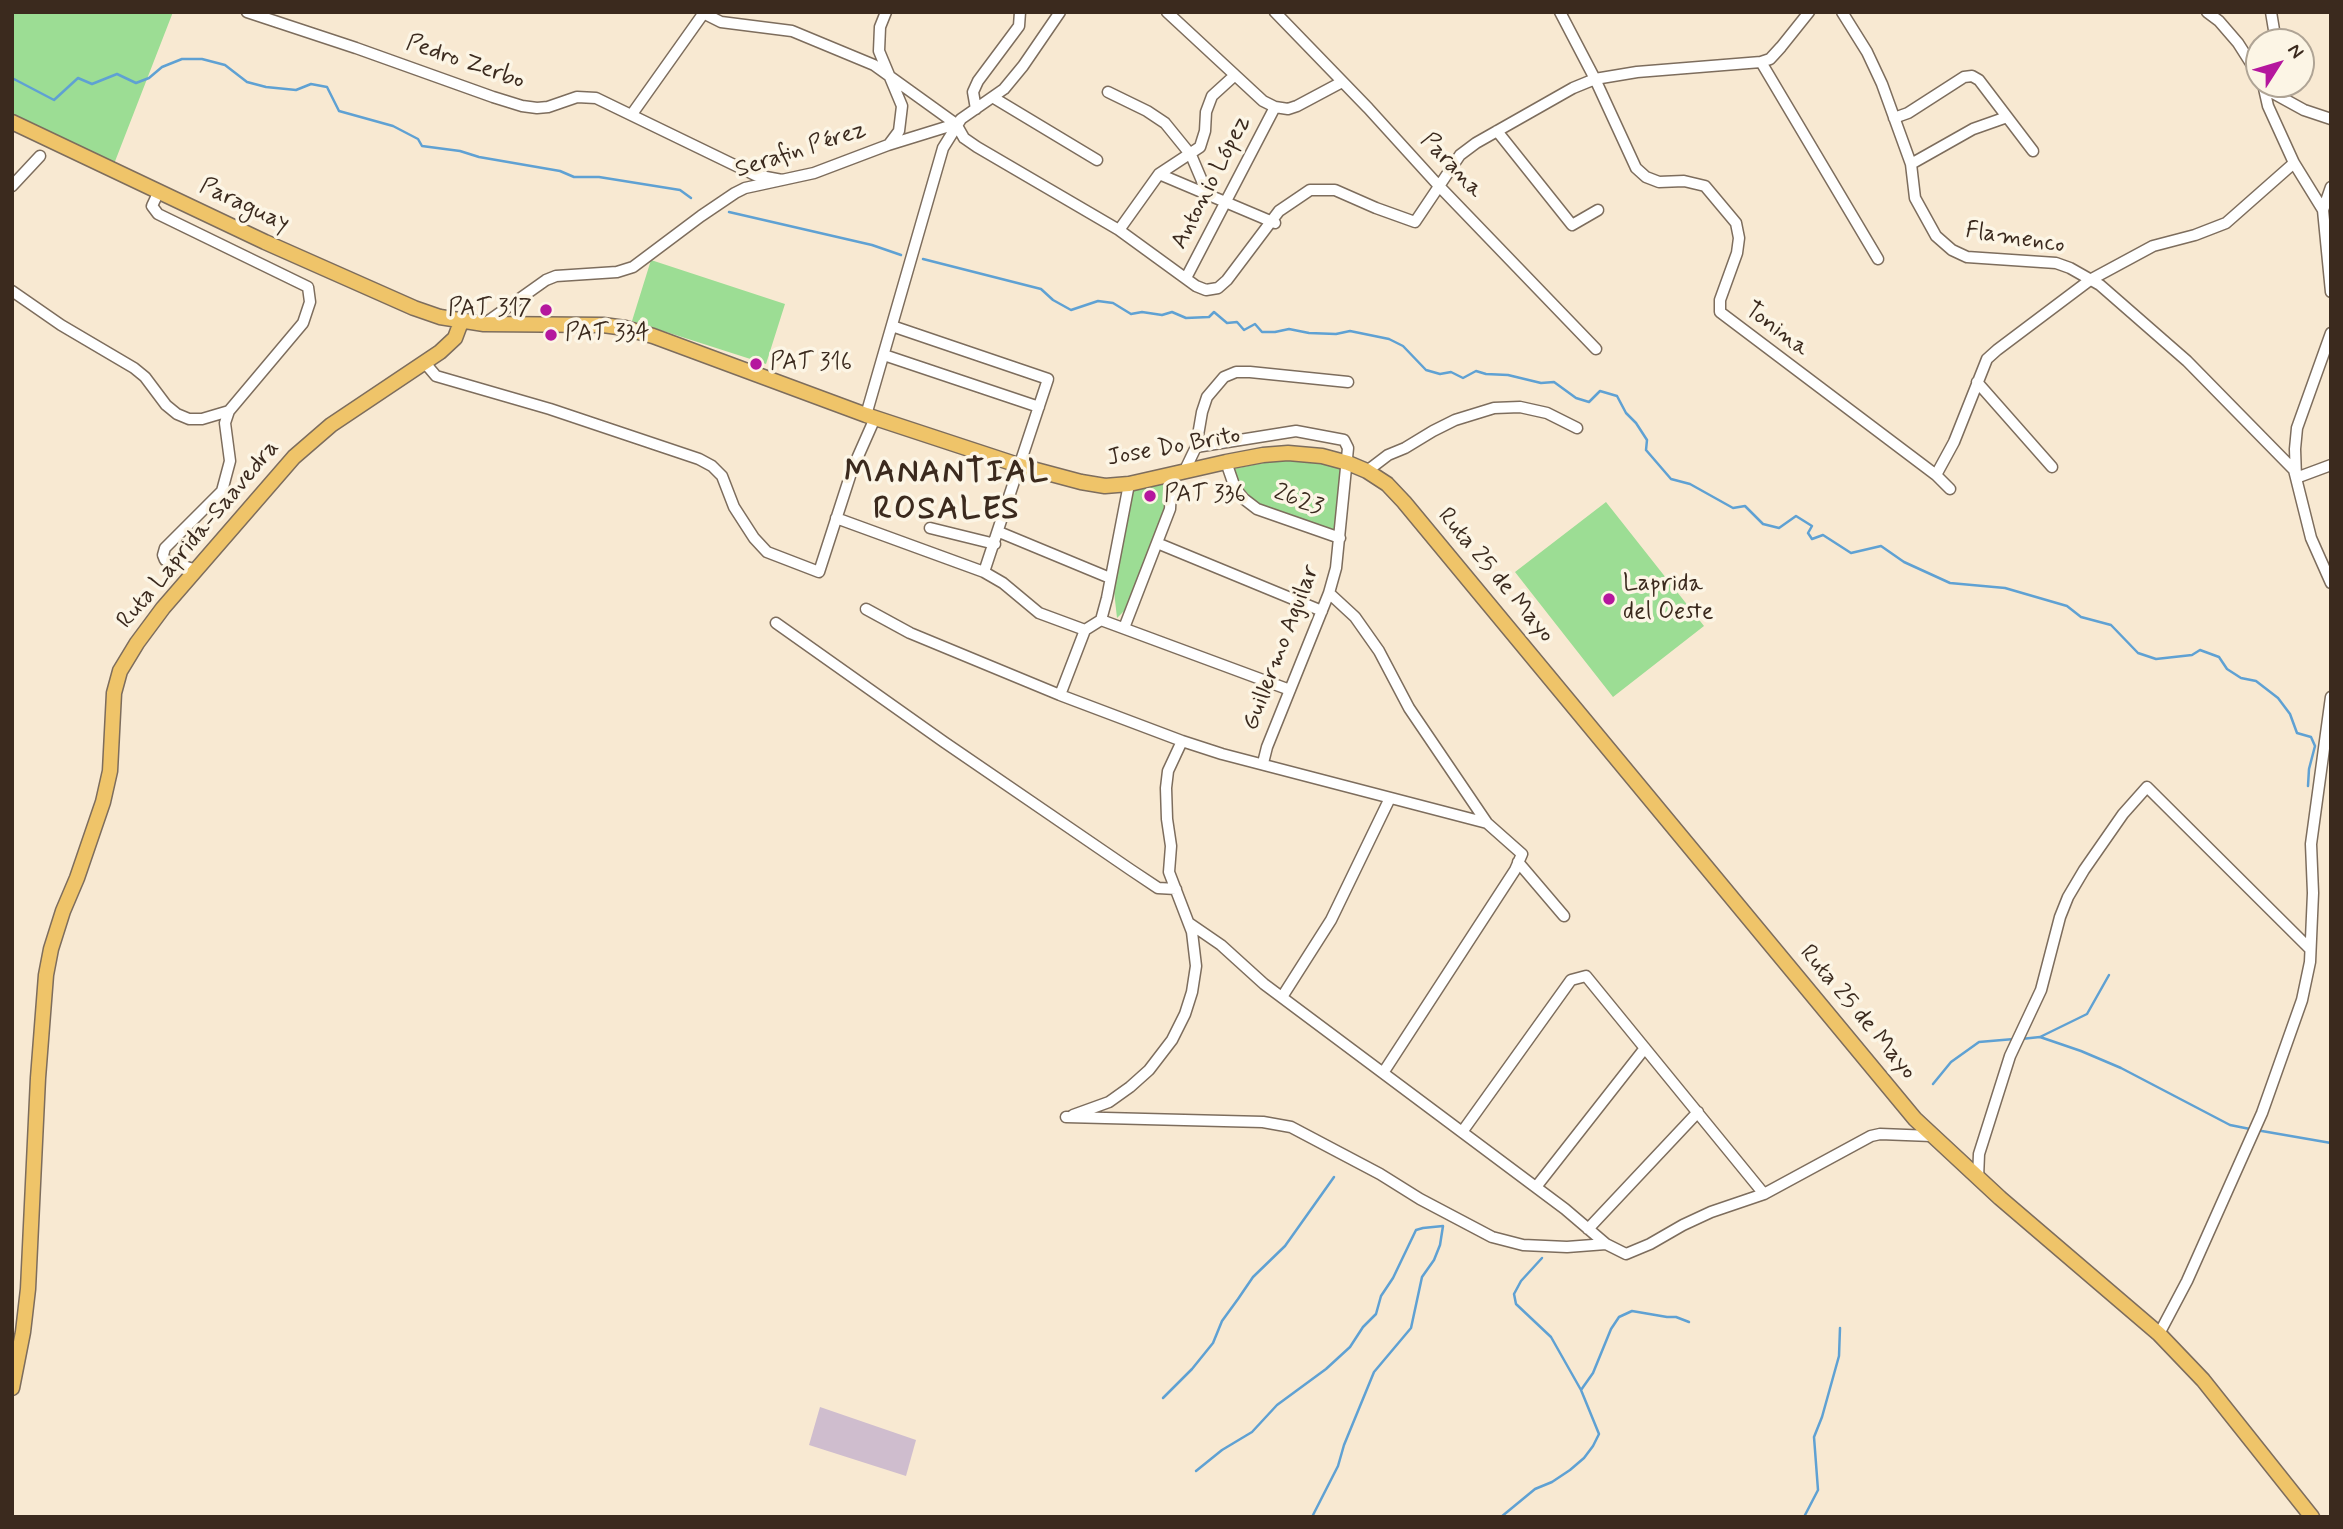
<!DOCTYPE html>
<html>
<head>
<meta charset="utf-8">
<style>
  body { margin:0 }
  #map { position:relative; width:2343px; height:1529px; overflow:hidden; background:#f8e9d2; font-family:Mynerve,sans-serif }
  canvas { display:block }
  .frame { position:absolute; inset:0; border:14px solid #3b2a1e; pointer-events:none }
  .north { position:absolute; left:2245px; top:28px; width:70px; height:70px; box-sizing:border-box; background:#fcf5e5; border:2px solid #afa495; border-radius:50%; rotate:53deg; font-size:19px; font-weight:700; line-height:28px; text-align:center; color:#3b2a1e }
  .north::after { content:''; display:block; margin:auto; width:24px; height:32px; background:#b5179e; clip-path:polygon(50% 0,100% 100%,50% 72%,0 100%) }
</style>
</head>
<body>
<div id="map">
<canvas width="2343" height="1529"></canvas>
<div class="frame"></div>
<div class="north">N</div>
</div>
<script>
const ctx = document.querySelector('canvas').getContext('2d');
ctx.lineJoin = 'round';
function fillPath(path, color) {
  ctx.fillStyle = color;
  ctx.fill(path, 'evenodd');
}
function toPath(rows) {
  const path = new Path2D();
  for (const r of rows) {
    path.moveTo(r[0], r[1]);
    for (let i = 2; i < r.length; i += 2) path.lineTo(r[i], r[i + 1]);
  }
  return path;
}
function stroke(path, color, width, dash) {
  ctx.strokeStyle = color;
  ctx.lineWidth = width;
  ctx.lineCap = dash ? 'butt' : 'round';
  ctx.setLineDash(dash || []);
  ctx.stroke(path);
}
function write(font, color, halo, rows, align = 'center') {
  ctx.font = font + ' Mynerve,sans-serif';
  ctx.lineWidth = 7;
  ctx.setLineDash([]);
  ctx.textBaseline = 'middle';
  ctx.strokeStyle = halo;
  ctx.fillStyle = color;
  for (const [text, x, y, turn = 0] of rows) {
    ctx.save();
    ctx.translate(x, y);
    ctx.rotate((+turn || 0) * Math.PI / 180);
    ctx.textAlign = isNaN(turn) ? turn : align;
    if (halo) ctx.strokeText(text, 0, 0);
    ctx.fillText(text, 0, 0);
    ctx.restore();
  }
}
fillPath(toPath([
  [820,1407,916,1440,906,1476,809,1445]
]), '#cfbdce');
fillPath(toPath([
  [12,12,173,12,114,164,12,118],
  [651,260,785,304,766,364,632,321],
  [1283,459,1320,460,1342,466,1340,532,1257,503,1242,488,1233,469],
  [1167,480,1165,508,1126,609,1117,618,1113,582,1132,491],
  [1606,502,1704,626,1613,697,1515,572]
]), '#9cdd94');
stroke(toPath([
  [12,78,54,100,78,78,92,84,117,74,136,83,149,78,162,67,182,59,202,59,225,65,247,82,266,87,296,90,311,84,327,87,339,111,393,126,418,139,422,146,460,151,479,157,560,171,574,177,599,177,680,190,691,198],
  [729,212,872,245,901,255],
  [923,259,1041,289,1053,300,1071,310,1098,301,1113,303,1131,314,1142,312,1162,315,1172,312,1186,318,1209,317,1214,312,1227,323,1237,322,1244,330,1255,324,1262,332,1275,332,1289,329,1309,333,1336,334,1350,331,1389,339,1403,346,1426,370,1440,374,1451,372,1463,378,1476,371,1486,374,1508,375,1541,383,1554,382,1576,398,1589,402,1600,391,1617,396,1626,413,1636,423,1647,440,1646,450,1671,479,1690,484,1733,508,1745,506,1763,524,1779,528,1796,516,1812,526,1808,533,1812,539,1823,535,1851,553,1881,546,1904,562,1950,583,2005,588,2067,606,2081,617,2111,625,2138,653,2156,659,2192,655,2200,650,2219,657,2227,669,2241,678,2256,681,2278,698,2290,714,2297,733,2311,737,2315,746,2309,769,2308,786],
  [2040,1037,2087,1014,2109,975],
  [2021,1039,2040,1037,2081,1051,2121,1068,2230,1125,2250,1129],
  [1933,1084,1951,1062,1979,1042,2014,1039],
  [2256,1130,2331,1143],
  [1542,1258,1521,1281,1514,1294,1516,1304,1551,1337,1581,1390],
  [1163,1398,1192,1369,1213,1343,1222,1321,1238,1299,1253,1277,1285,1246,1334,1177],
  [1196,1471,1222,1450,1252,1432,1277,1405,1326,1369,1350,1347,1363,1327,1376,1314,1381,1296,1393,1278,1416,1230,1423,1228,1443,1226,1440,1245,1434,1260,1422,1277,1411,1328,1374,1372,1344,1445,1338,1466,1312,1517],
  [1501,1517,1535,1489,1552,1482,1570,1470,1584,1458,1593,1446,1599,1434,1581,1390,1593,1373,1611,1329,1619,1317,1632,1311,1667,1317,1676,1317,1689,1322],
  [1804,1517,1818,1490,1814,1437,1822,1417,1839,1356,1840,1328]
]), '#5fa1d3', 2.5);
const minor = toPath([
  [247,12,356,48,493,97,522,106,537,108,548,107,577,97,596,98,755,175,782,180],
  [701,12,721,22,792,31,874,65,956,124,964,138,977,147,1119,230,1196,286,1206,290,1218,288,1227,280,1279,211,1310,190,1335,190,1376,208,1415,222,1460,155,1476,143,1573,88,1595,79,1637,72,1761,62,1770,59,1781,47,1809,12],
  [886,12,880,27,879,51,902,106,899,131,890,143],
  [1167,12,1263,101,1275,107,1288,109,1297,106,1342,82],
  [1275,12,1368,108,1438,185,1596,349],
  [1560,12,1595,79,1636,168,1646,177,1659,182,1684,181,1705,186,1736,223,1739,238,1737,253,1720,300,1720,312,1936,475,1950,489],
  [1842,12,1867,52,1882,84,1911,164,1915,198,1936,236,1952,250,1967,257,2056,263,2070,268,2100,285,2187,361,2294,470,2296,478],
  [2207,12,2219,21,2238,43,2259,76],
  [2271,12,2276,42],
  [1761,62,1878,259],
  [2263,84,2268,106,2294,163,2323,210,2331,292],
  [2264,88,2304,110,2331,119],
  [1108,92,1147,111,1165,123,1191,155,1208,195],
  [994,98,1097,160],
  [976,109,973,92,978,81,1019,26,1020,12],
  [632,114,703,14],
  [1894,118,1908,113,1964,77,1972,76,1979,80,2033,151],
  [1497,131,1572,225,1598,210],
  [1911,164,1973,129,2007,117],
  [1159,174,1275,223],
  [12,186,40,156],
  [159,191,152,206,158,214,308,287,310,302,303,323,229,411,225,423,230,461,222,491,165,548,163,555,165,560,196,570],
  [2323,210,2331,187],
  [1119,230,1159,174,1200,147,1205,131,1206,112,1212,96,1234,76],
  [1186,278,1275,107],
  [12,291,61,325,134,368,145,377,166,405,177,414,189,419,202,419,229,411],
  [484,324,546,280,556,276,617,272,633,267,701,216,735,193,745,188,814,173,888,145,956,124],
  [892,326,1048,379,984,572],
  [2331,333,2297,428,2295,449,2296,478,2311,538,2331,583],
  [884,355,1039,407],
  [425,363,436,376,550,409,699,459,712,466,722,476,734,507,754,538,767,552,819,572,852,470,875,418],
  [1977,382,2052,467],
  [866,415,943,148,961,119,1004,89,1023,66,1060,12],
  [1196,447,1296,431,1344,440,1348,448,1336,568,1329,593,1267,747,1263,763],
  [1226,462,1235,488,1244,499,1257,509,1340,538],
  [1367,471,1388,455,1405,448,1433,431,1455,420,1494,408,1520,407,1547,413,1577,428],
  [1184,472,1196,447,1202,412,1207,397,1224,377,1236,372,1250,372,1348,382],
  [1936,475,1954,442,1987,359,1997,350,2090,280,2153,246,2195,235,2226,223,2294,163],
  [2296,478,2331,465],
  [836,518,984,572,1003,583,1039,613,1085,630,1101,620,1290,690],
  [930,528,995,544],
  [999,532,1110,578],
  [1157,543,1322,611],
  [1329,593,1355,617,1379,651,1409,708,1487,823,1522,854,1515,870,1383,1073],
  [866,609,910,633,1060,695,1182,741,1222,754,1487,823],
  [1101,620,1107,598,1129,484],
  [776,623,944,742,1131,870,1158,888,1176,889],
  [1124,628,1170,509,1172,474],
  [1060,695,1085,630],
  [1518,862,1564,916],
  [1189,923,1221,945,1264,984,1565,1209,1606,1244,1626,1254,1650,1244,1683,1225,1711,1212,1764,1194,1871,1136,1880,1134,1932,1136],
  [1282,997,1331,920,1390,798],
  [1073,1115,1109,1102,1130,1087,1149,1070,1172,1040,1185,1014,1192,992,1196,966,1192,932,1169,872,1171,846,1167,819,1166,788,1168,771,1182,741],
  [1066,1117,1263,1122,1291,1127,1380,1174,1420,1199,1492,1237,1523,1245,1567,1247,1606,1244],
  [1462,1132,1571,980,1586,976,1764,1194],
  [1978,1178,1979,1154,2010,1056,2041,990,2060,917,2068,897,2084,870,2123,814,2147,787,2310,949],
  [1536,1187,1645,1048],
  [1588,1229,1698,1112],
  [2159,1334,2187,1281,2262,1113,2302,1000,2310,962,2313,893,2311,844,2331,697]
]);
const major = toPath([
  [12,122,265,242,414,308,440,317,484,324,603,325,625,328,653,336,866,415,1021,466,1081,482,1105,486,1129,484,1226,462,1263,455,1288,453,1322,456,1348,463,1367,471,1387,484,1404,502,1915,1119,2000,1198,2159,1334,2203,1380,2312,1517],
  [12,1388,23,1332,28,1289,38,1078,46,975,51,949,63,911,77,878,103,802,110,771,114,693,120,671,137,643,163,608,294,457,331,425,440,352,455,338,461,322]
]);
stroke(minor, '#7d6d5d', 13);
stroke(major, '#7d6d5d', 17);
stroke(minor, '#fff', 10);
stroke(major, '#efc469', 14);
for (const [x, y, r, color] of [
  [546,310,7,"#b5179e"],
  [551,335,7,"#b5179e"],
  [756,364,7,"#b5179e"],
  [1150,496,7,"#b5179e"],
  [1609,599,7,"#b5179e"]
]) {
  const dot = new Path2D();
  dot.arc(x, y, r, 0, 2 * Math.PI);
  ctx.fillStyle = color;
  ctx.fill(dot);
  stroke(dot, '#fcf5e5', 2.5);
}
write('24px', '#3b2a1e', '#fcf5e5', [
  ["Pedro Zerbo",465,63,19],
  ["Serafin Pérez",801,151,-18],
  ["Parana",1451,166,47],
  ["Antonio López",1212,183,-63],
  ["Paraguay",244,206,25],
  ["Flamenco",2015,239,9],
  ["Tonina",1776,330,37],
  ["Jose Do Brito",1174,448,-10],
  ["2623",1298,501,20],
  ["Ruta Laprida-Saavedra",199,535,-50],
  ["Ruta 25 de Mayo",1495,576,50],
  ["Guillermo Aguilar",1282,648,-69],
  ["Ruta 25 de Mayo",1857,1013,50]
]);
write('24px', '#3b2a1e', '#fcf5e5', [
  ["PAT 317",532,310,"right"],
  ["PAT 334",565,335],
  ["PAT 316",770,364],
  ["PAT 336",1164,496],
  ["Laprida",1623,585],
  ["del Oeste",1623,613]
], 'left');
ctx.letterSpacing = '2px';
write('bold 32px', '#3b2a1e', '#fcf5e5', [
  ["MANANTIAL",947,474],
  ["ROSALES",947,511]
]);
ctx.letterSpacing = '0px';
</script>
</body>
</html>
